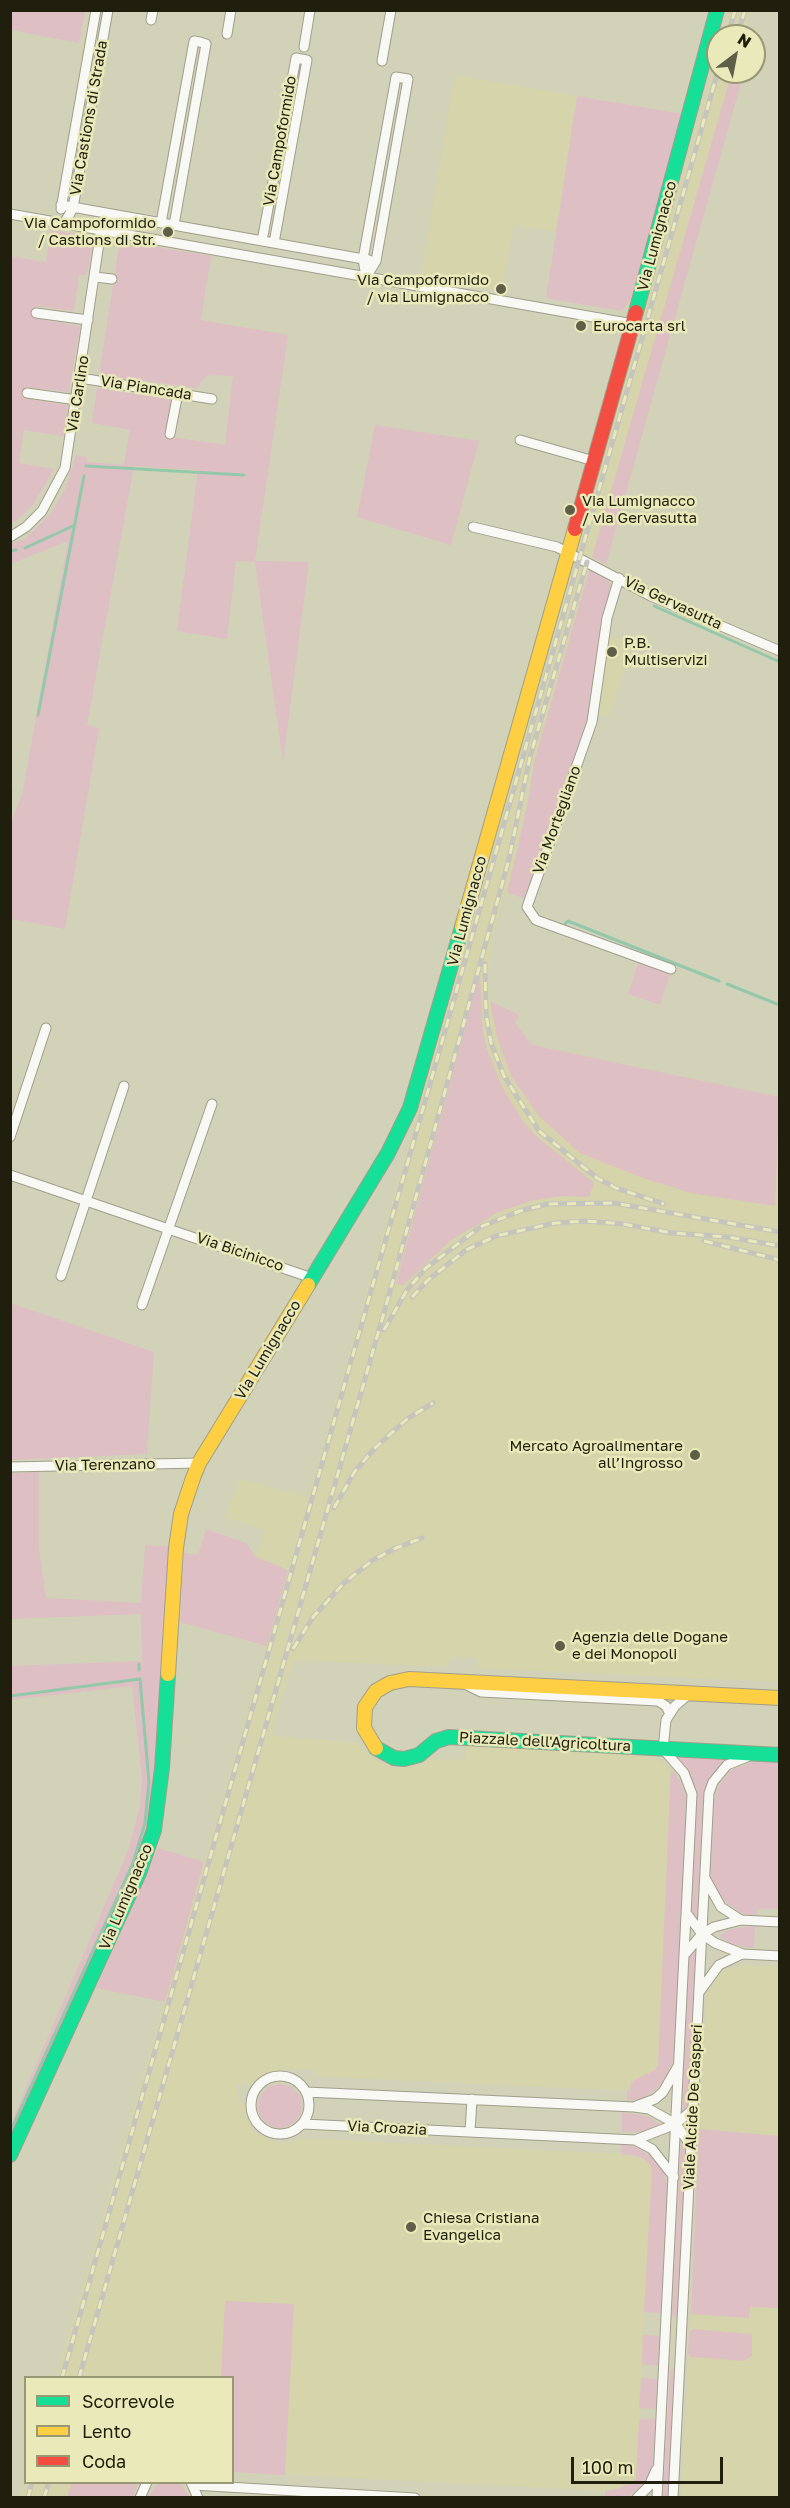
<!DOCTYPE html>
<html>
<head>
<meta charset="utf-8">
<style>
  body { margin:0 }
  #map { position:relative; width:790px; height:2508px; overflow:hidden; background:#d2d2b8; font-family:"Golos Text",sans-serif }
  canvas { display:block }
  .frame { position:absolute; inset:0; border:12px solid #201f0d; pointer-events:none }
  .legend { position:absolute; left:24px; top:2376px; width:210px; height:108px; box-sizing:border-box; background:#eae9ba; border:2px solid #999875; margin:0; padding:8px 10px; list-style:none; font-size:18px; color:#201f0d }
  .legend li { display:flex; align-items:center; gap:12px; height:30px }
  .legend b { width:30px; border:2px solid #999875 }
  .north { position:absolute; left:706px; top:24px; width:60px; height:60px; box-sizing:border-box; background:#eae9ba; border:2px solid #999875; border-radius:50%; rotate:32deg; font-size:16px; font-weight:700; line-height:24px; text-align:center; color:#201f0d }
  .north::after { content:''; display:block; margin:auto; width:21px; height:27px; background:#5e5e49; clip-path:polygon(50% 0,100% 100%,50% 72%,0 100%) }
  .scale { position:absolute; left:571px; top:2457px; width:152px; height:27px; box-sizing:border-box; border:3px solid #201f0d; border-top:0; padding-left:8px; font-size:18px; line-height:21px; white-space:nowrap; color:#201f0d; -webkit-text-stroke:4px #eae9ba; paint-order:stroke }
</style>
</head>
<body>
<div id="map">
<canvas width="790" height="2508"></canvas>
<div class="frame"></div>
<ul class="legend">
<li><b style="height:8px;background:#16e098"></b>Scorrevole</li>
<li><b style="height:8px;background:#ffcf43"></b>Lento</li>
<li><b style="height:8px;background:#f24e42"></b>Coda</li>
</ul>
<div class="north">N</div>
<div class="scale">100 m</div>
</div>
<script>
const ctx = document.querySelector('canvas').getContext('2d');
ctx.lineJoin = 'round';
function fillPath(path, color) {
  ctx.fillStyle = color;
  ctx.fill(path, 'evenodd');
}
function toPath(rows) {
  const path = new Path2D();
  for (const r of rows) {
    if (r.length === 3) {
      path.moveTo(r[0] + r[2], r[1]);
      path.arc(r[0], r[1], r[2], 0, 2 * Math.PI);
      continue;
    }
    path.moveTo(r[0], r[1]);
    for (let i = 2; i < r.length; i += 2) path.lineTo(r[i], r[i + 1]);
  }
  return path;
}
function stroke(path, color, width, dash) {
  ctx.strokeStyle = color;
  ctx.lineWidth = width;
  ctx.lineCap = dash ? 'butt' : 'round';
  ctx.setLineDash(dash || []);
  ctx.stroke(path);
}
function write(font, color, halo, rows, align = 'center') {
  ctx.font = font + ' "Golos Text",sans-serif';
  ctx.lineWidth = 5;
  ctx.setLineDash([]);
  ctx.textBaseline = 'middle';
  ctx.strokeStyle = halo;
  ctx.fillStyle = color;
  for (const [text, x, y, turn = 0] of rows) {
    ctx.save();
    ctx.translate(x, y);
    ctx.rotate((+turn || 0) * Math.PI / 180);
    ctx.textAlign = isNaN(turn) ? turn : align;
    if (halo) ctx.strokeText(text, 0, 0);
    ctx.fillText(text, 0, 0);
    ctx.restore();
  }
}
fillPath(toPath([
  [730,11,750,11,743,36,722,36],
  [718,51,718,72,732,72,535,759,512,876,492,938,488,980,490,1001,519,1015,515,1023,532,1045,779,1097,779,1682,478,1668,478,1658,449,1657,448,1667,294,1660,271,1736,359,1743,375,1760,395,1768,419,1765,429,1759,466,1760,466,1746,643,1756,660,1761,671,1769,658,2065,655,2070,631,2082,630,2091,315,2076,315,2070,286,2069,267,2072,253,2085,238,2084,237,2102,246,2103,246,2114,251,2127,260,2136,281,2143,291,2142,297,2138,623,2154,647,2160,652,2170,636,2480,618,2489,606,2491,233,2472,232,2378,56,2378,266,1646,237,1552,256,1557,264,1530,225,1517,240,1479,308,1497],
  [455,75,577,96,556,232,513,225,502,291,421,277],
  [609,635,634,644,608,718,598,714],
  [746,1965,779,1966,779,2136,699,2129,707,1993,721,1971],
  [750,2306,779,2308,779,2497,681,2498,691,2314,749,2318],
  [25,2481,26,2482,138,2483,133,2497,21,2498]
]), '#d5d4aa');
fillPath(toPath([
  [10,11,85,11,79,43,11,30],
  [732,72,744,72,606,564,592,557],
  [577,96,683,114,632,299,621,311,546,298],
  [51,230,94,237,87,275,79,275,74,311,35,306,33,318,80,326,69,392,25,387,25,398,68,405,63,436,24,430,19,463,54,469,33,505,11,525,10,256,46,262],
  [120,241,211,256,201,320,288,335,255,561,309,562,283,762,255,562,236,561,227,639,177,631,198,470,134,466,87,725,99,728,65,929,11,919,10,825,22,795,68,541,11,564,11,544,25,539,52,512,65,489,76,455,87,457,87,462,124,465,130,430,92,423,97,388,172,400,166,436,225,445,233,376,207,375,197,388,99,375],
  [375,425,479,441,451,545,357,517],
  [590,567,606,577,611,586,595,663,590,711,525,899,507,892,526,813,535,759],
  [639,961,671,972,660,1005,628,994],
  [480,973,483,1032,487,1049,502,1087,523,1121,536,1136,594,1183,589,1197,562,1196,531,1201,498,1212,450,1241,403,1285,396,1284],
  [490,1001,519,1015,515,1023,532,1045,779,1097,775,1206,691,1193,646,1179,580,1153,539,1116,511,1076,497,1037],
  [10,1303,154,1352,147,1454,11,1460],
  [39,1472,39,1549,46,1598,141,1603,145,1545,172,1547,149,1824,137,1865,11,2141,11,2123,128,1851,140,1806,142,1778,132,1686,11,1700,11,1666,142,1661,141,1614,11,1619,11,1473],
  [206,1529,246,1543,256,1557,288,1570,267,1646,180,1622,184,1553,198,1555],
  [676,1755,727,1759,709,1780,703,1796,697,1921,692,1911,697,1794,689,1772],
  [756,1761,779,1762,779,1909,757,1909,757,1917,741,1913,722,1899,711,1878,710,1868,714,1804,718,1787,731,1770],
  [671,1769,681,1782,687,1801,674,2058,666,2079,659,2087,643,2098,627,2101,627,2091,630,2090,631,2082,655,2070,658,2065],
  [158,1848,204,1862,165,2002,96,1988],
  [755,1926,754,1948,732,1945,719,1936,727,1930],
  [696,1948,688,2103,682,2113,689,1957],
  [280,2106,22],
  [622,2112,650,2117,660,2125,643,2132,622,2132],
  [699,2129,779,2136,779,2308,750,2307,749,2318,691,2314],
  [681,2140,686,2147,678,2316,674,2317,672,2315],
  [621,2144,637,2147,650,2156,664,2173,667,2184,661,2313,644,2312,652,2170,650,2164,640,2156,621,2154],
  [225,2301,294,2304,285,2475,233,2472,232,2378,221,2377],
  [693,2329,752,2334,752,2356,743,2361,691,2357,688,2354,689,2333],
  [643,2335,659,2336,658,2366,642,2364],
  [673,2368,675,2371,669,2497,663,2498,670,2371],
  [641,2378,657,2379,656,2409,639,2408],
  [639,2419,656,2419,654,2461,650,2474,641,2486,628,2497,605,2498,605,2491,618,2489,636,2480],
  [72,2482,137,2482,138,2483,133,2497,67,2497],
  [159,2482,180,2483,190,2497,148,2497]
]), '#debfc4');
stroke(toPath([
  [86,466,244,475],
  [25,548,75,525],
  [10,551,16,550],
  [654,606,780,662],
  [38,715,84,476],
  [10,790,11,790],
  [564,925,568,921,719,981],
  [727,984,777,1004],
  [139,1664,139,1670],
  [10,1696,140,1679,149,1782,145,1823,133,1863,10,2132]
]), '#94c8ab', 3);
const street = toPath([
  [151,20,153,10],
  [227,34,231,10],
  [304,47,310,10],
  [382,61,391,10],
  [396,77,408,79,376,261,366,277,363,259,396,77],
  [61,205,369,260],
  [61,209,96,10],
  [10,214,633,324],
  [161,223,194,41,200,42,206,44,174,225],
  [64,224,73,208,108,10],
  [262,241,296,58,307,60,274,243],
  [95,277,112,279],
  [36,313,88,320],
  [80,378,212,399],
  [27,393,77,400],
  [170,434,178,393],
  [520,440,594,461],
  [473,527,557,547,651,596,780,651],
  [10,537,26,527,42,511,65,468,101,230],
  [619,578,607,618,592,722,527,907,536,920,671,969],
  [10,1137,46,1028],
  [10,1175,312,1278],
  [61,1276,124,1086],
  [142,1305,212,1104],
  [10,1467,199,1463],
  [465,1684,481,1692,658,1701,666,1706,670,1714],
  [705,1878,721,1907,741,1920],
  [687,1914,702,1934,715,1943,743,1954,780,1956],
  [686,1953,702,1934,714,1927,741,1920,780,1922],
  [700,1991,719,1965,742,1954],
  [280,2105,29],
  [306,2092,634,2107,649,2109,676,2124,691,2146],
  [636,2106,655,2099,663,2092,678,2066],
  [303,2124,635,2140,676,2124,693,2109],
  [470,2132,472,2099],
  [635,2140,652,2149,674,2177],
  [191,2482,198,2498],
  [193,2485,415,2498],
  [140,2498,147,2482],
  [637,2498,649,2486,656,2470],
  [657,2498,692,1794,684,1773,663,1749,666,1720,675,1706,689,1694],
  [673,2498,709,1793,713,1782,727,1765,747,1757]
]);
const fast = toPath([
  [636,312,717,10],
  [308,1285,388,1153,410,1108,462,927],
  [376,1748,394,1758,404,1759,419,1755,436,1741,449,1737,780,1755],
  [10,2155,139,1873,154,1830,162,1768,168,1674]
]);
const slow = toPath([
  [462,927,575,529],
  [168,1674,176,1548,181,1514,193,1478,199,1463,308,1285],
  [376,1748,364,1728,365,1707,376,1691,390,1683,409,1679,780,1698]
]);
const jam = toPath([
  [575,529,636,312]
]);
stroke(street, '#9f9f8b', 11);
stroke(fast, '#9f9f8b', 16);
stroke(slow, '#9f9f8b', 16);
stroke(jam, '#9f9f8b', 16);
stroke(street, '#f8f8f4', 9);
stroke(fast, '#16e098', 14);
stroke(slow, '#ffcf43', 14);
stroke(jam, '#f24e42', 14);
const rail = toPath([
  [728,36,735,10],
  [737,36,745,10],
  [485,964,486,1014,491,1043,504,1076,539,1131,597,1178,616,1188,664,1204],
  [704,1241,780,1260],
  [412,1297,428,1280,466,1250,496,1236,555,1223,586,1221,623,1224,672,1233,728,1237,780,1246],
  [384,1330,407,1290,426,1268,480,1227,520,1211,548,1204,614,1203,780,1232],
  [334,1508,355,1471,376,1447,407,1419,433,1403],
  [293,1649,313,1617,344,1583,373,1560,396,1548,422,1538],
  [62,2378,718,71],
  [79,2378,389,1295,509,859,530,757,587,562],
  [28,2498,32,2482],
  [44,2498,49,2482]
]);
stroke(rail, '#c5c4bd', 5);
stroke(rail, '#eae9ba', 3, [9]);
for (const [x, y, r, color] of [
  [168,232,6,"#5e5e49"],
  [501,289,6,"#5e5e49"],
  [581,326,6,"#5e5e49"],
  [570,510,6,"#5e5e49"],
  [612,652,6,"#5e5e49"],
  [695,1455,6,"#5e5e49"],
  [560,1646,6,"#5e5e49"],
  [411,2227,6,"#5e5e49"]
]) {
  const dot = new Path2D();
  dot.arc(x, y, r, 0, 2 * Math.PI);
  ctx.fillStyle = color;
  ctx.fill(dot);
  stroke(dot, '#eae9ba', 2);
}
write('15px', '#201f0d', '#eae9ba', [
  ["Via Castions di Strada",89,118,-80],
  ["Via Campoformido",280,141,-80],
  ["Via Lumignacco",657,236,-75],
  ["Via Piancada",146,388,9],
  ["Via Carlino",78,394,-81],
  ["Via Gervasutta",673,603,25],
  ["Via Mortegliano",557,820,-70],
  ["Via Lumignacco",467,911,-75],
  ["Via Bicinicco",240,1252,19],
  ["Via Lumignacco",268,1350,-59],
  ["Via Terenzano",105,1465,-1],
  ["Piazzale dell'Agricoltura",545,1742,3],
  ["Via Lumignacco",126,1897,-67],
  ["Viale Alcide De Gasperi",693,2107,-87],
  ["Via Croazia",387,2128,3]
]);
write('15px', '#201f0d', '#eae9ba', [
  ["Via Campoformido",156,223,"right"],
  ["/ Castions di Str.",156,240,"right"],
  ["Via Campoformido",489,280,"right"],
  ["/ via Lumignacco",489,297,"right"],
  ["Eurocarta srl",593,326],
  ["Via Lumignacco",582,501],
  ["/ via Gervasutta",582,518],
  ["P.B.",624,643],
  ["Multiservizi",624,660],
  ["Mercato Agroalimentare",683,1446,"right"],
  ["all’Ingrosso",683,1463,"right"],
  ["Agenzia delle Dogane",572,1637],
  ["e dei Monopoli",572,1654],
  ["Chiesa Cristiana",423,2218],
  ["Evangelica",423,2235]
], 'left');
</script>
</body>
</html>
